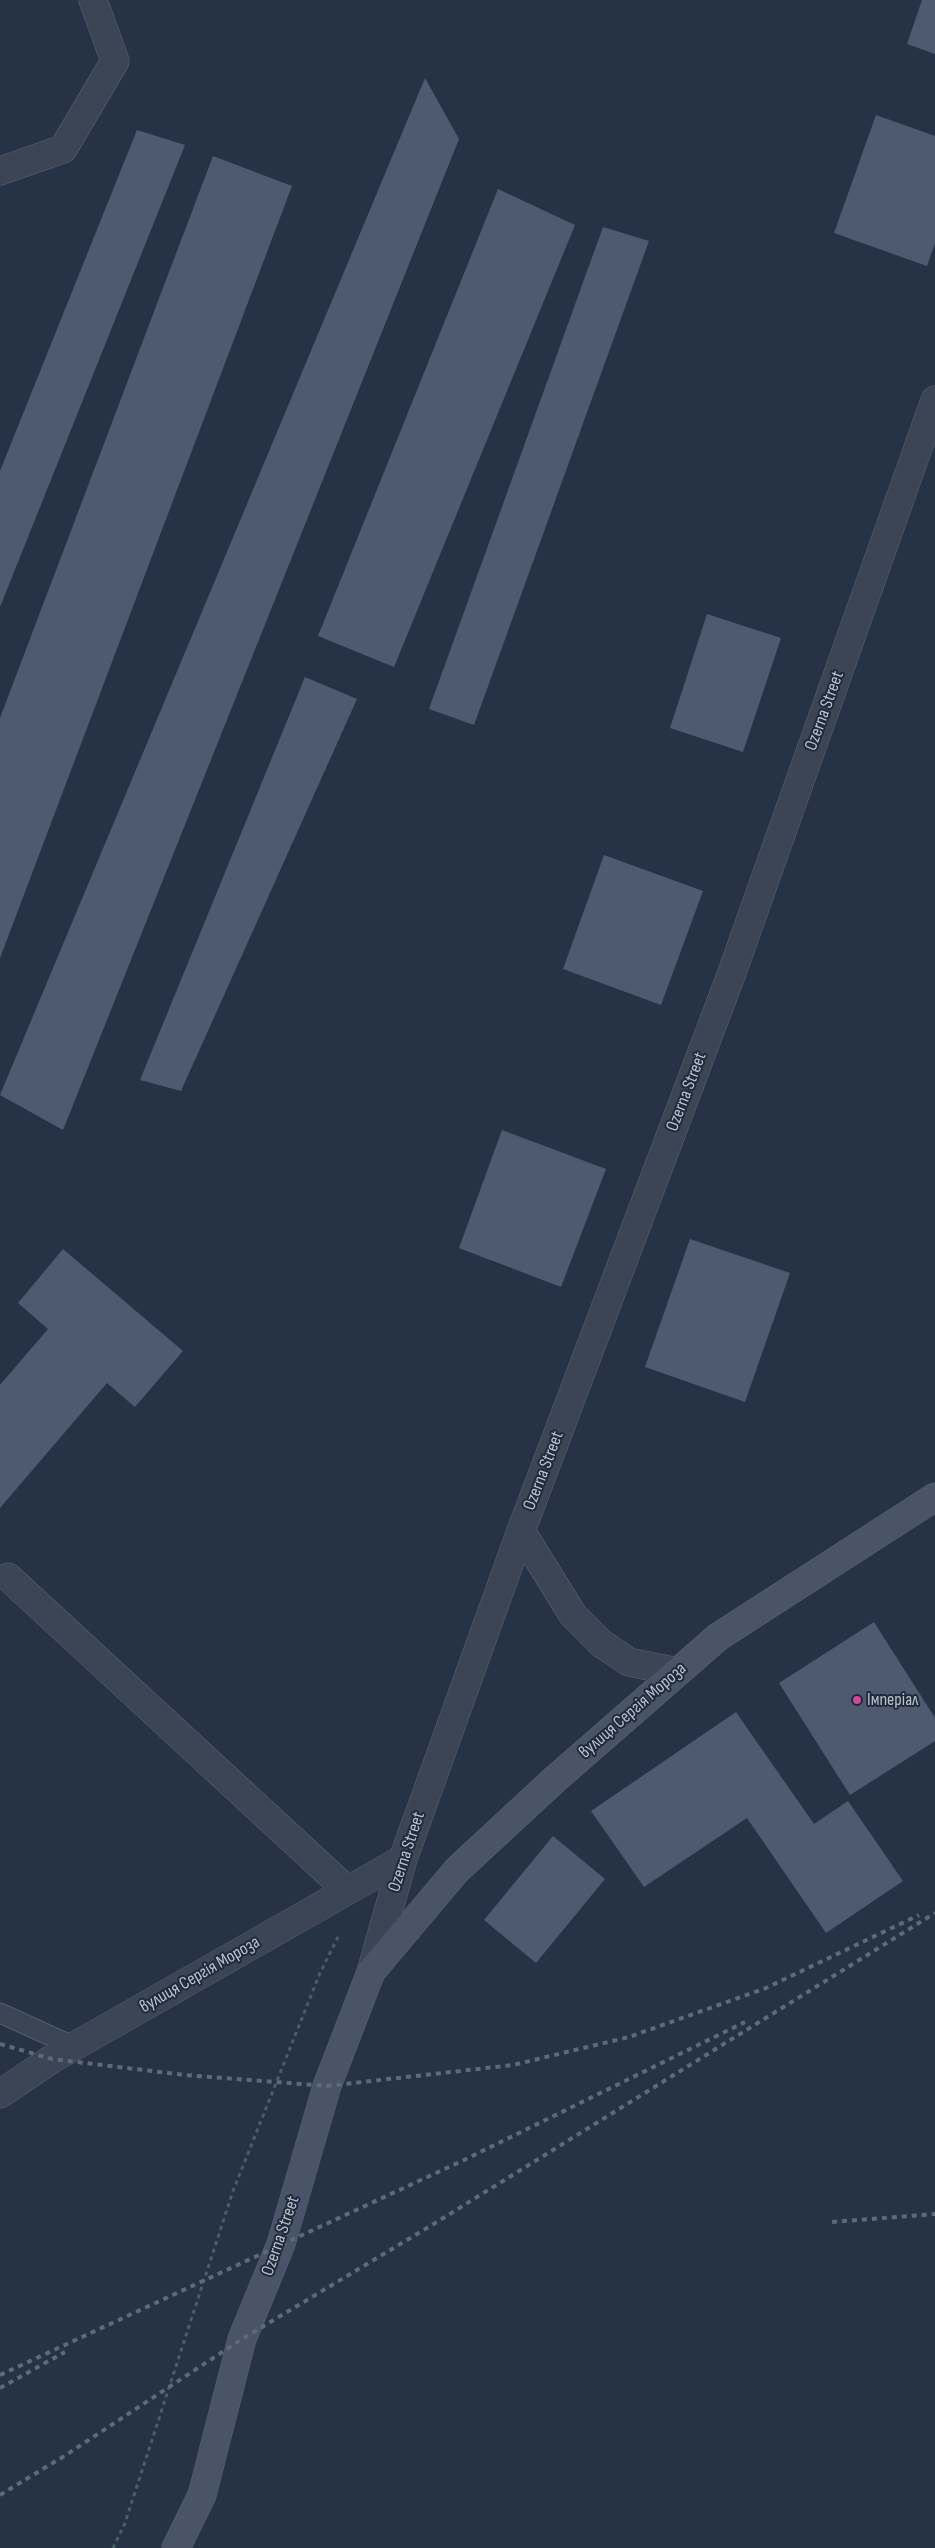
<!DOCTYPE html>
<html>
<head>
<meta charset="utf-8">
<style>
  body { margin:0 }
  canvas { display:block; background:#263346 }
</style>
</head>
<body>
<canvas width="935" height="2548"></canvas>
<script>
const ctx = document.querySelector('canvas').getContext('2d');
ctx.lineJoin = 'round';
function fillPath(path, color) {
  ctx.fillStyle = color;
  ctx.fill(path, 'evenodd');
}
function toPath(rows) {
  const path = new Path2D();
  for (const r of rows) {
    path.moveTo(r[0], r[1]);
    for (let i = 2; i < r.length; i += 2) path.lineTo(r[i], r[i + 1]);
  }
  return path;
}
function stroke(path, color, width, dash) {
  ctx.strokeStyle = color;
  ctx.lineWidth = width;
  ctx.lineCap = dash ? 'butt' : 'round';
  ctx.setLineDash(dash || []);
  ctx.stroke(path);
}
function write(font, color, halo, rows, align = 'center') {
  ctx.font = font + ' "Sofia Sans Condensed",sans-serif';
  ctx.lineWidth = 4;
  ctx.setLineDash([]);
  ctx.textBaseline = 'middle';
  ctx.strokeStyle = halo;
  ctx.fillStyle = color;
  for (const [text, x, y, turn = 0] of rows) {
    ctx.save();
    ctx.translate(x, y);
    ctx.rotate((+turn || 0) * Math.PI / 180);
    ctx.textAlign = isNaN(turn) ? turn : align;
    if (halo) ctx.strokeText(text, 0, 0);
    ctx.fillText(text, 0, 0);
    ctx.restore();
  }
}
fillPath(toPath([
  [922,0,935,0,935,54,907,44],
  [425,78,459,139,63,1130,0,1095],
  [876,115,935,136,935,243,927,266,834,233],
  [137,130,185,145,0,607,0,471],
  [213,156,292,186,0,958,0,718],
  [498,189,575,225,394,667,318,636],
  [603,227,649,241,474,725,429,709],
  [707,614,781,638,743,752,670,728],
  [305,677,357,699,181,1091,140,1080],
  [604,855,703,891,661,1005,563,969],
  [502,1130,606,1169,561,1287,459,1248],
  [690,1239,790,1273,745,1402,645,1367],
  [63,1249,183,1351,135,1407,107,1383,0,1508,0,1385,48,1329,18,1303],
  [874,1622,935,1718,935,1741,850,1795,779,1683],
  [736,1712,814,1824,848,1801,903,1881,826,1933,747,1818,644,1887,591,1811],
  [553,1836,605,1879,536,1963,484,1920]
]), '#4d5a6f');
const lane = toPath([
  [0,2013,75,2047]
]);
const street = toPath([
  [0,171,63,149,115,61,93,0],
  [521,1531,573,1615,601,1643,629,1662,678,1672],
  [8,1577,347,1890],
  [371,1972,403,1859,521,1531,730,978,935,400],
  [0,2094,52,2059,403,1859]
]);
const secondary = toPath([
  [176,2548,202,2495,242,2339,281,2244,327,2086,371,1972,457,1870,553,1781,718,1637,935,1497]
]);
stroke(lane, '#596372', 21);
stroke(street, '#596372', 29);
stroke(secondary, '#596372', 29);
stroke(toPath([
  [113,2548,125,2523,233,2191,320,1973,339,1935]
]), '#476062', 3, [4, 4]);
stroke(lane, '#3b4555', 19);
stroke(street, '#3b4555', 28);
stroke(secondary, '#495468', 28);
stroke(toPath([
  [0,2044,52,2059,185,2075,327,2086,513,2065,629,2037,766,1988,919,1915],
  [832,2222,935,2214],
  [0,2375,462,2161,745,2022],
  [0,2388,65,2352],
  [0,2495,66,2455,242,2339,432,2225,935,1913]
]), '#5d697c', 4, [5, 5]);
for (const [x, y, r, color] of [
  [857,1700,5,"#d1479c"]
]) {
  const dot = new Path2D();
  dot.arc(x, y, r, 0, 2 * Math.PI);
  ctx.fillStyle = color;
  ctx.fill(dot);
  stroke(dot, '#1f2a3b', 2);
}
write('18px', '#b9c1ce', '#1f2a3b', [
  ["Ozerna Street",825,711,-70],
  ["Ozerna Street",687,1092,-69],
  ["Ozerna Street",544,1471,-69],
  ["вулиця Сергія Мороза",633,1711,-41],
  ["Ozerna Street",407,1852,-72],
  ["вулиця Сергія Мороза",200,1975,-30],
  ["Ozerna Street",281,2236,-71]
]);
write('18px', '#b9c1ce', '#1f2a3b', [
  ["Імперіал",867,1700]
], 'left');
</script>
</body>
</html>
